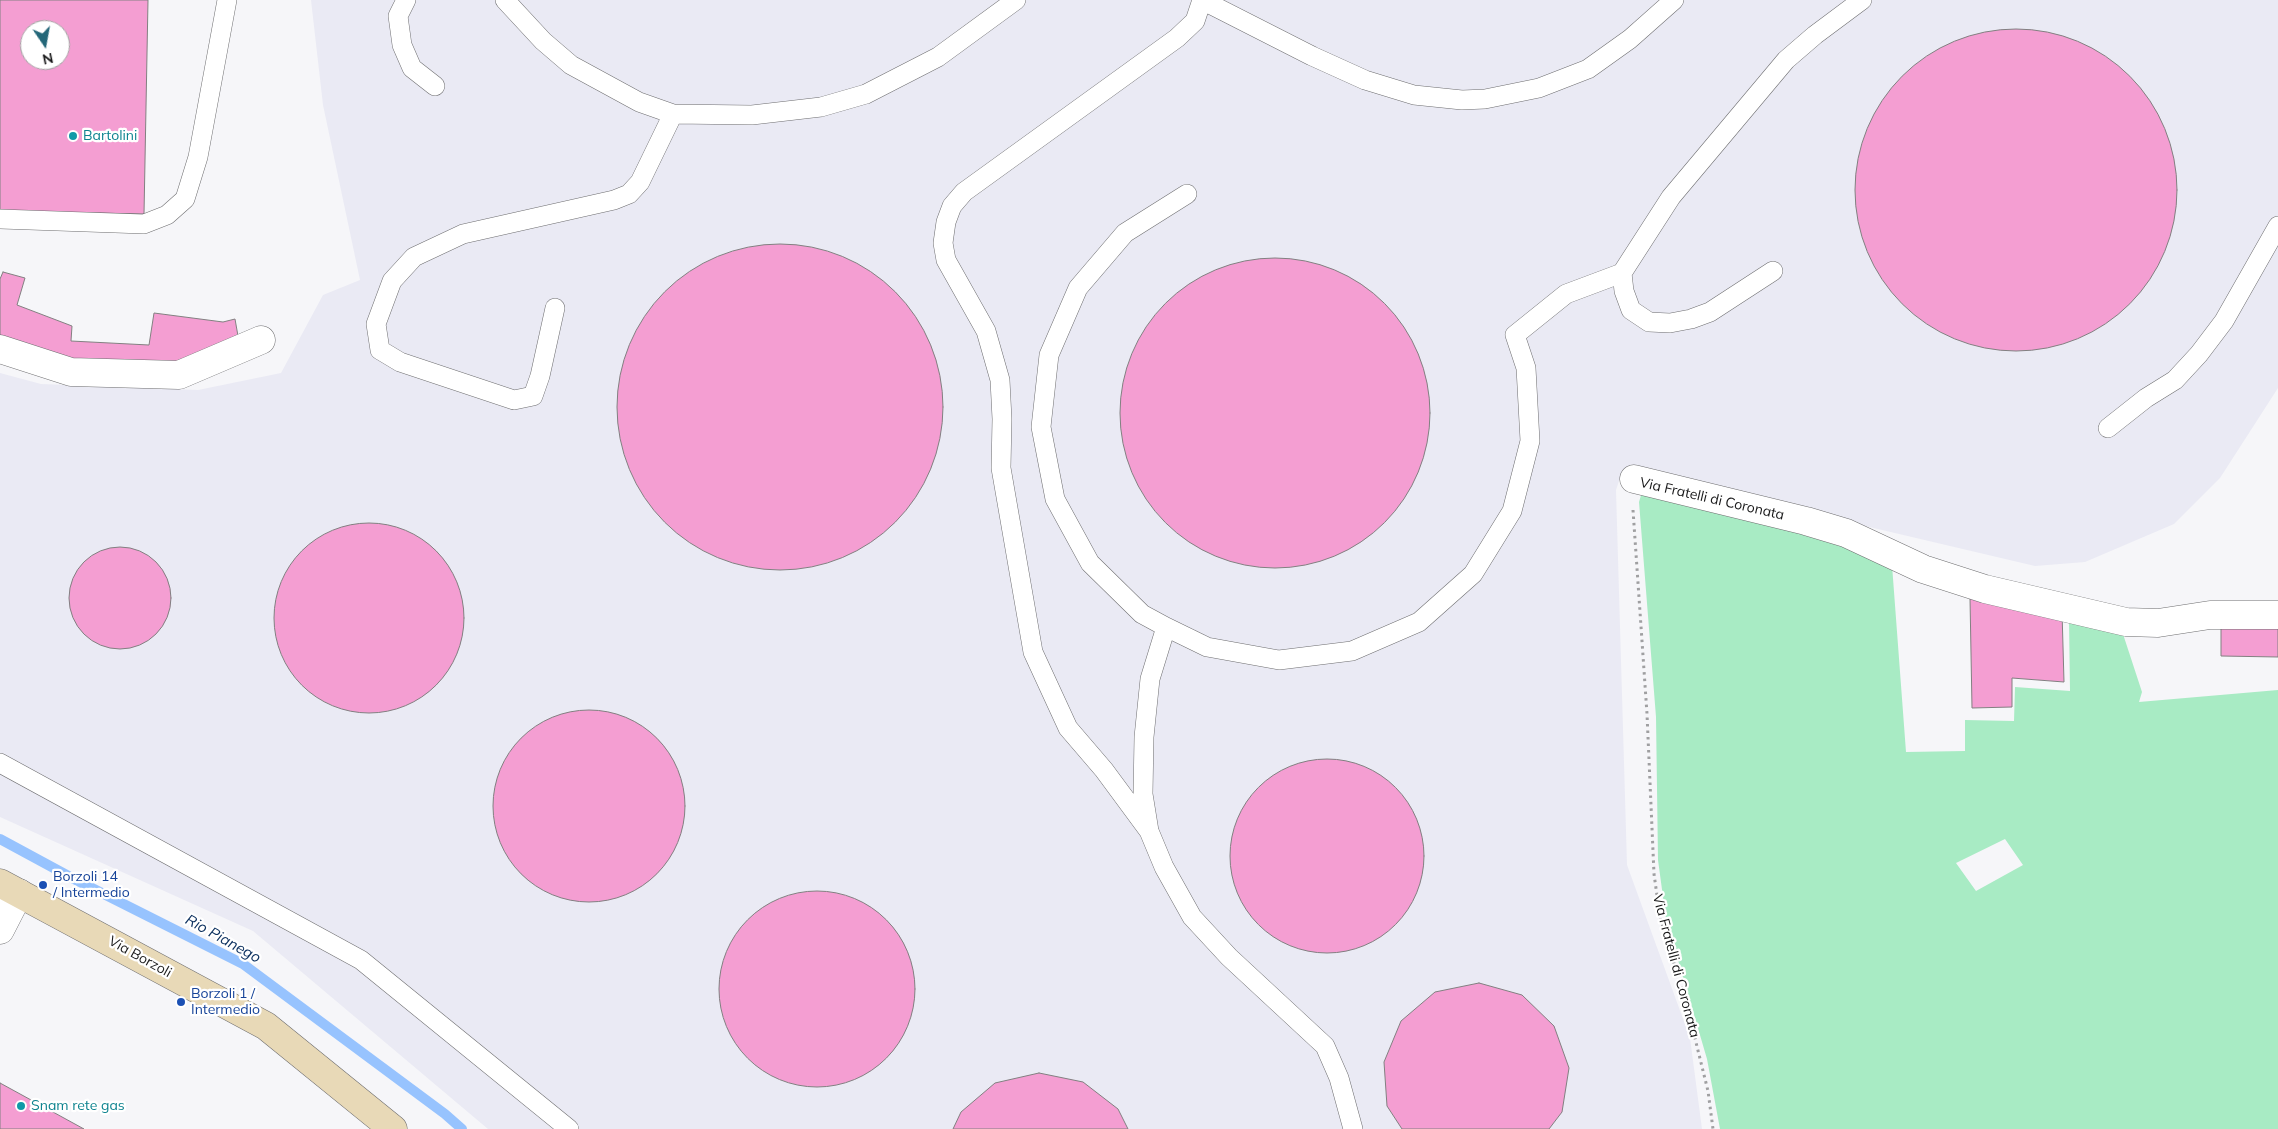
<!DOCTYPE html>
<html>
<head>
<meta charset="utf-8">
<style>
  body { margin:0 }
  #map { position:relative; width:2278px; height:1129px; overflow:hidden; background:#f6f6f9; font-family:Mulish,sans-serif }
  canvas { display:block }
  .north { position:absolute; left:20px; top:20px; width:50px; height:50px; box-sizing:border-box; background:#fff; border:1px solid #a3a3a3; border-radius:50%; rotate:168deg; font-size:14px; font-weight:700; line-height:20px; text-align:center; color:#181819 }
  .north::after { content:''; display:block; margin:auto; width:18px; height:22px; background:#246779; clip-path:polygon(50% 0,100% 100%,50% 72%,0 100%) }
</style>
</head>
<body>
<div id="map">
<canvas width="2278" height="1129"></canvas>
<div class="north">N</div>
</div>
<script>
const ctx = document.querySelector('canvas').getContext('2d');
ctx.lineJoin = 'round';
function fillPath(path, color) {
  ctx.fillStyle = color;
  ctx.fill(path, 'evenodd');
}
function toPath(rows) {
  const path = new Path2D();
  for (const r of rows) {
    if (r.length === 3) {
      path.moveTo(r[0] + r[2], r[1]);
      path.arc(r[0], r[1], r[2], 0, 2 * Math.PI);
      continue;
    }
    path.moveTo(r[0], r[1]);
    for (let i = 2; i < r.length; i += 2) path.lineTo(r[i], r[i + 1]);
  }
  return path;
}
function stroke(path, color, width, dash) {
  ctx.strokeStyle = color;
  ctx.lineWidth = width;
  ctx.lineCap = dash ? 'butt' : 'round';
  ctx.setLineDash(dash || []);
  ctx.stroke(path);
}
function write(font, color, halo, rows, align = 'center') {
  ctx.font = font + ' Mulish,sans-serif';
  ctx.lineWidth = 4.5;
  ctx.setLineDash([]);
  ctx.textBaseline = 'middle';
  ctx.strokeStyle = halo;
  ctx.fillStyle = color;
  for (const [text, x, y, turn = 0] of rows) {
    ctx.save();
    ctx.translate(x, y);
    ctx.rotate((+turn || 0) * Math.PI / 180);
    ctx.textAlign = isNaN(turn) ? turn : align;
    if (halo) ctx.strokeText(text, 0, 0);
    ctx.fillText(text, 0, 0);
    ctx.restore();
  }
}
fillPath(toPath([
  [311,0,2278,0,2278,388,2220,478,2174,524,2085,562,2035,566,1623,469,1616,490,1627,865,1690,1038,1702,1129,488,1129,253,931,0,817,0,373,41,384,198,390,281,373,323,295,360,280,323,105]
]), '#eaeaf4');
fillPath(toPath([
  [1642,492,1839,540,1892,565,1906,752,1965,751,1965,720,2014,721,2015,687,2070,691,2069,621,2123,634,2142,692,2139,702,2278,690,2278,1129,1720,1129,1707,1059,1666,919,1658,860,1656,717,1639,502],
  [2005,839,2023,865,1976,891,1956,863]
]), '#a8ebc4');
stroke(toPath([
  [0,839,74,879,243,964,445,1114,462,1129]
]), '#97c3fe', 10);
const building = toPath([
  [0,0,148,0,144,214,0,211,0,0],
  [30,30,60,30,60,60,30,60,30,30],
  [2016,190,161],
  [780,407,163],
  [1275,413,155],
  [3,272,25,278,17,305,72,326,71,341,149,345,154,313,223,322,235,319,238,336,175,364,73,361,0,339,0,279,3,272],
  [369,618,95],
  [120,598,51],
  [1970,598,2062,611,2064,682,2012,678,2012,707,1972,708,1970,598],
  [2221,620,2278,621,2278,657,2221,656,2221,620],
  [589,806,96],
  [1327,856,97],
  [817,989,98],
  [1479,983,1522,995,1554,1026,1569,1068,1562,1112,1549,1129,1402,1129,1387,1106,1384,1062,1401,1021,1435,992,1479,983],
  [1039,1073,1083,1082,1118,1109,1128,1129,953,1129,961,1112,995,1083,1039,1073],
  [0,1083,84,1129,0,1129,0,1083]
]);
fillPath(building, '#f49ed2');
stroke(building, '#828081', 1);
const service = toPath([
  [406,0,398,16,402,45,412,68,435,86],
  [505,0,543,41,571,65,639,102,673,114,752,115,821,107,866,94,938,57,1016,0],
  [1202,0,1312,56,1365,80,1414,95,1462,100,1485,99,1539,88,1588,69,1630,39,1674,0],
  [1187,194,1125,233,1078,288,1049,355,1041,427,1055,499,1090,563,1142,614,1166,627,1207,647,1279,660,1352,651,1419,622,1473,574,1512,511,1530,441,1526,368,1515,335,1566,294,1622,273,1671,197,1786,60,1815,35,1862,0],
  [0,219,144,224,167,215,185,199,198,157,227,0],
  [1622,273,1624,291,1631,310,1649,322,1670,323,1691,319,1710,312,1773,271],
  [555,308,540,376,533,396,514,400,400,362,380,350,376,324,392,281,414,257,463,234,614,200,629,194,640,182,673,114],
  [2108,428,2146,398,2175,380,2199,354,2224,321,2278,226],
  [1166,627,1150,679,1144,737,1143,794,1149,831,1164,867,1192,917,1229,957,1325,1046,1339,1078,1353,1129],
  [0,763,361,960,569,1129],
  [1149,831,1104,770,1068,728,1033,652,1001,468,1002,419,1000,380,986,331,946,260,943,243,946,222,952,206,964,192,1177,38,1195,21,1202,0]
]);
const minor = toPath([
  [0,349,71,372,179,375,261,340],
  [1634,479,1806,521,1846,533,1923,569,1985,589,2126,622,2158,623,2210,615,2278,615],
  [0,930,19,893]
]);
const secondary = toPath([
  [0,883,266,1026,393,1129]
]);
stroke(service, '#6e6e70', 20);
stroke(minor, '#6e6e70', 29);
stroke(secondary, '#6e6e70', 29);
stroke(toPath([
  [1633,510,1647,714,1654,874,1660,917,1687,1006,1708,1091,1713,1129]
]), '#9f9fa1', 3, [2.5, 4]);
stroke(service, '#fff', 19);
stroke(minor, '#fff', 28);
stroke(secondary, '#e8d9b7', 28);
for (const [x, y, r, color] of [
  [73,136,5,"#0f9aa8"],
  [43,885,5,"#1a4fb4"],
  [181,1002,5,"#1a4fb4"],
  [21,1106,5,"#0f9aa8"]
]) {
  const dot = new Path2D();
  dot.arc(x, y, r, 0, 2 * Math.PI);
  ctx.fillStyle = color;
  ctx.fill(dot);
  stroke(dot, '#fff', 2);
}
write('14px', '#0d838f', '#fff', [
  ["Bartolini",83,136],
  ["Snam rete gas",31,1106]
], 'left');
write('14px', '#181819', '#fff', [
  ["Via Fratelli di Coronata",1712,499,13],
  ["Via Borzoli",140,957,29],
  ["Via Fratelli di Coronata",1676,966,75]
]);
write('14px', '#164399', '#fff', [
  ["Borzoli 14",53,877],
  ["/ Intermedio",53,893],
  ["Borzoli 1 /",191,994],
  ["Intermedio",191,1010]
], 'left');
write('italic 15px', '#0e3260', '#fff', [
  ["Rio Pianego",223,939,29]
]);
</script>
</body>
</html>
